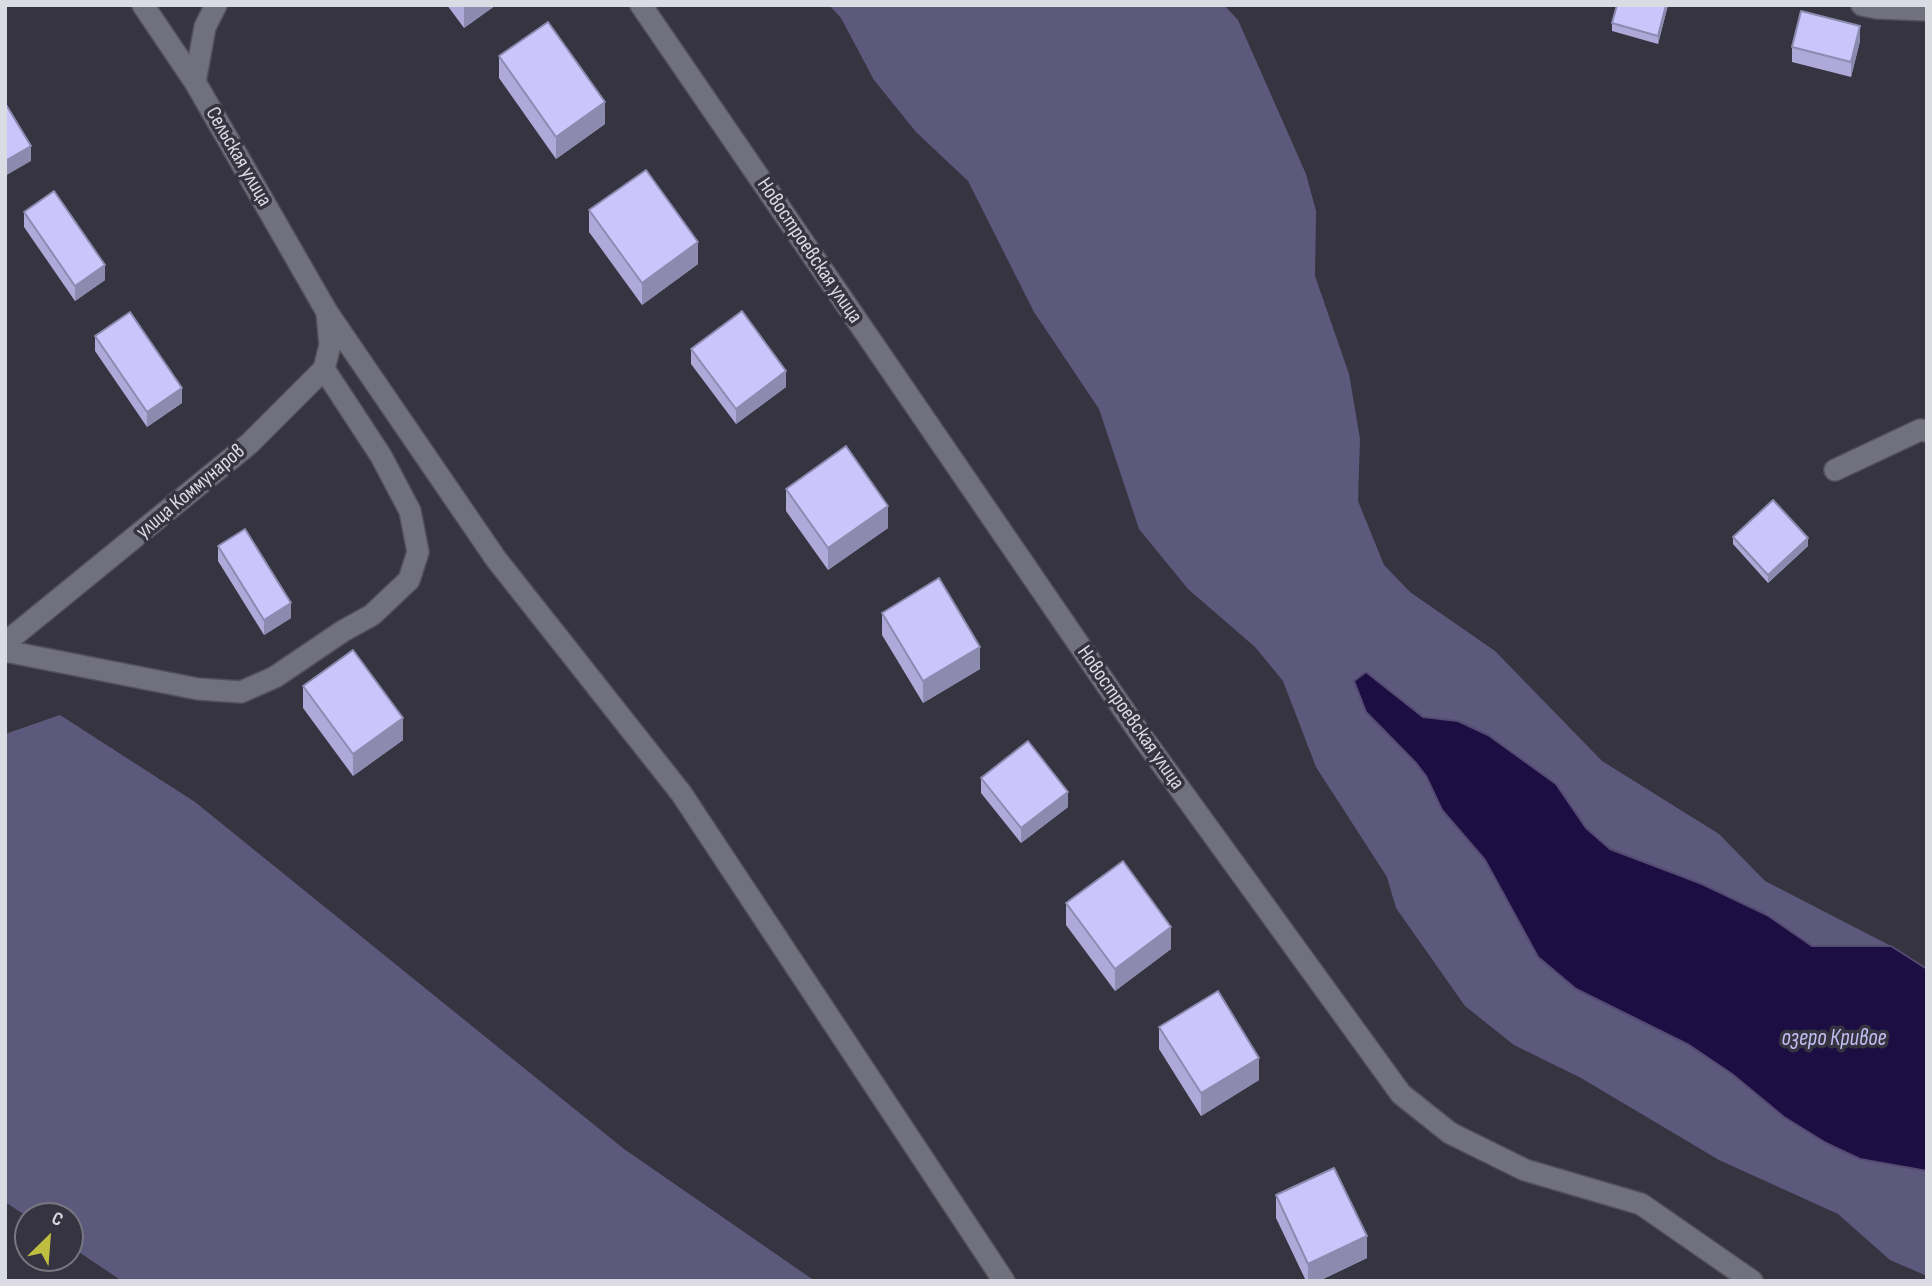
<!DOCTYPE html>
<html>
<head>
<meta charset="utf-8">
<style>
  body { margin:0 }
  #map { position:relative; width:1932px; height:1286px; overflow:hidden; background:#353440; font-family:"Sofia Sans Condensed",sans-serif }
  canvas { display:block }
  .frame { position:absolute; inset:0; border:7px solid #dbdbe3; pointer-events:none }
  .north { position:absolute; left:14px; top:1202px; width:70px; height:70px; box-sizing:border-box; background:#353440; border:2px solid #777781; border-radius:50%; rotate:25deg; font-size:19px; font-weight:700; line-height:28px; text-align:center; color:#dbdbe3 }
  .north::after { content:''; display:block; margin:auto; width:24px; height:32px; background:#bfbe41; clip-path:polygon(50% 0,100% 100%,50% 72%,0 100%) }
</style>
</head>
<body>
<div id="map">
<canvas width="1932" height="1286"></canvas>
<div class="frame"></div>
<div class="north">С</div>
</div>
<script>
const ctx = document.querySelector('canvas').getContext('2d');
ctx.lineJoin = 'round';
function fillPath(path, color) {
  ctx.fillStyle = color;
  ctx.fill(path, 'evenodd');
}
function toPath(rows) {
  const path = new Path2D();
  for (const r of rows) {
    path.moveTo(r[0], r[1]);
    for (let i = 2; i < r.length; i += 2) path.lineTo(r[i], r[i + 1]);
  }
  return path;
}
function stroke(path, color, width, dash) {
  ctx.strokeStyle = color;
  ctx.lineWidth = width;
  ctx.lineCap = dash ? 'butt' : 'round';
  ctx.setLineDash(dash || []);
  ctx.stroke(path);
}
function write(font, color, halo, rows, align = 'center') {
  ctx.font = font + ' "Sofia Sans Condensed",sans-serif';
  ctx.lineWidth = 7;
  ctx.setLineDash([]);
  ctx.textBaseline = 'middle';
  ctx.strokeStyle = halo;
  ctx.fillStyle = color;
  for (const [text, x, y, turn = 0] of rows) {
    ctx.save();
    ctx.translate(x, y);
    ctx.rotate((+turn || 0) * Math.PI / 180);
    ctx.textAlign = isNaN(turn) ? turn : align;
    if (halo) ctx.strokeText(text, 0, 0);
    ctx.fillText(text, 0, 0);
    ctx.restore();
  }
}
fillPath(toPath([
  [829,5,1224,5,1238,20,1306,174,1316,211,1315,276,1349,374,1360,439,1358,501,1384,565,1410,592,1495,651,1602,761,1719,834,1765,881,1891,946,1812,946,1767,915,1702,884,1610,848,1586,828,1556,784,1488,735,1458,721,1423,717,1366,672,1416,763,1426,776,1442,810,1485,860,1530,943,1550,967,1576,989,1689,1045,1732,1074,1784,1117,1826,1143,1860,1159,1927,1171,1927,1276,1890,1260,1838,1214,1719,1160,1581,1078,1514,1045,1465,1006,1396,908,1387,877,1316,767,1283,681,1255,647,1188,589,1139,529,1099,409,1034,312,968,181,916,132,874,80,841,18],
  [60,715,195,802,624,1149,815,1281,122,1281,70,1246,70,1216,28,1217,5,1202,5,734]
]), '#5d597d');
const water = toPath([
  [1366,672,1423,717,1458,721,1488,735,1556,784,1586,828,1610,849,1702,884,1767,915,1812,946,1891,946,1927,969,1927,1171,1860,1159,1826,1143,1784,1117,1732,1074,1689,1045,1576,989,1550,967,1538,957,1485,860,1442,810,1426,776,1416,763,1366,712,1354,681,1366,672]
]);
fillPath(water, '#1c0d42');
stroke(water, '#554b72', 2);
const minor = toPath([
  [143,5,195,82,327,312,496,559,681,793,1004,1281],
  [641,5,1143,738,1401,1094,1450,1133,1525,1170,1641,1204,1752,1281],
  [1862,5,1877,8,1927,10],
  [195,82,205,27,216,5],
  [1835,470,1920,430,1927,431],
  [5,643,249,444,324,369,330,345,327,313],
  [5,651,198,689,241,692,275,677,343,631,372,615,409,580,418,552,410,511,381,456,324,369]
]);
stroke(minor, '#52515b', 24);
stroke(minor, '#71707d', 21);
fillPath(toPath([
  [447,5,496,5,464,28],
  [1668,5,1658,44,1612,31,1612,23],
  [1860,41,1851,77,1792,62,1792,47],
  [499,56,605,124,556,159,499,78],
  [589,210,698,264,642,305,589,232],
  [24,212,105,280,75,301,24,227],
  [95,336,182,403,147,427,95,351],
  [691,349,786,387,736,424,691,364],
  [786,489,888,528,828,570,786,511],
  [1733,537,1808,546,1768,583,1733,544],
  [218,546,291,618,264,635,218,561],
  [882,613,980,669,923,703,882,635],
  [303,686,403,740,353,776,303,708],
  [981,778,1068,807,1021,843,981,793],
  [1066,903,1171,949,1115,991,1066,925],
  [1159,1027,1259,1080,1201,1116,1159,1049],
  [1276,1195,1367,1258,1319,1281,1306,1281,1276,1218]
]), '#aea9d8');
fillPath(toPath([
  [465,5,496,5,464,28,464,6],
  [1666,5,1668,5,1658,44,1658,36],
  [1860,26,1860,41,1851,77,1851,62],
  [605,102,605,124,556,159,556,137],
  [31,146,31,161,5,176,5,161],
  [698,242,698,264,642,305,642,283],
  [105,265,105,280,75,301,75,286],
  [786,371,786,387,736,424,736,409],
  [182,388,182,403,147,427,147,412],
  [888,506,888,528,828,570,828,548],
  [1808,538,1808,546,1768,583,1768,575],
  [291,603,291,618,264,635,264,620],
  [980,647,980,669,923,703,923,681],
  [403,718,403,740,353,776,353,754],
  [1068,792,1068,807,1021,843,1021,828],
  [1171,927,1171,949,1115,991,1115,969],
  [1259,1058,1259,1080,1201,1116,1201,1093],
  [1367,1236,1367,1258,1319,1281,1308,1281,1308,1264]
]), '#8d8ab0');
const building = toPath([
  [1617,5,1666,5,1658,36,1612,23,1617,5],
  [1801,11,1860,26,1851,62,1792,47,1801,11],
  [548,22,605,102,556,137,499,56,548,22],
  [5,103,31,146,5,161,5,103],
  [646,170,698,242,642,283,589,210,646,170],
  [54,191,105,265,75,286,24,212,54,191],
  [742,311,786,371,736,409,691,349,742,311],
  [130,312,182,388,147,412,95,336,130,312],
  [846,446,888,506,828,548,786,489,846,446],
  [1773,500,1808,538,1768,575,1733,537,1773,500],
  [245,529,291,603,264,620,218,546,245,529],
  [939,578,980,647,923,681,882,613,939,578],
  [353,650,403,718,353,754,303,686,353,650],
  [1028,741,1068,792,1021,828,981,778,1028,741],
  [1123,861,1171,927,1115,969,1066,903,1123,861],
  [1218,991,1259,1058,1201,1093,1159,1027,1218,991],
  [1334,1168,1367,1236,1308,1264,1276,1195,1334,1168]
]);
fillPath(building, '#cac5fb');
stroke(building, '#8d8ab0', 2);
write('21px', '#dbdbe3', '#353440', [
  ["Сельская улица",238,157,60],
  ["Новостроевская улица",809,251,56],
  ["улица Коммунаров",191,492,-40],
  ["Новостроевская улица",1130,718,55]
]);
write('italic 23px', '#c2bdf1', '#353440', [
  ["озеро Кривое",1834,1039]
]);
</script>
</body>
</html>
